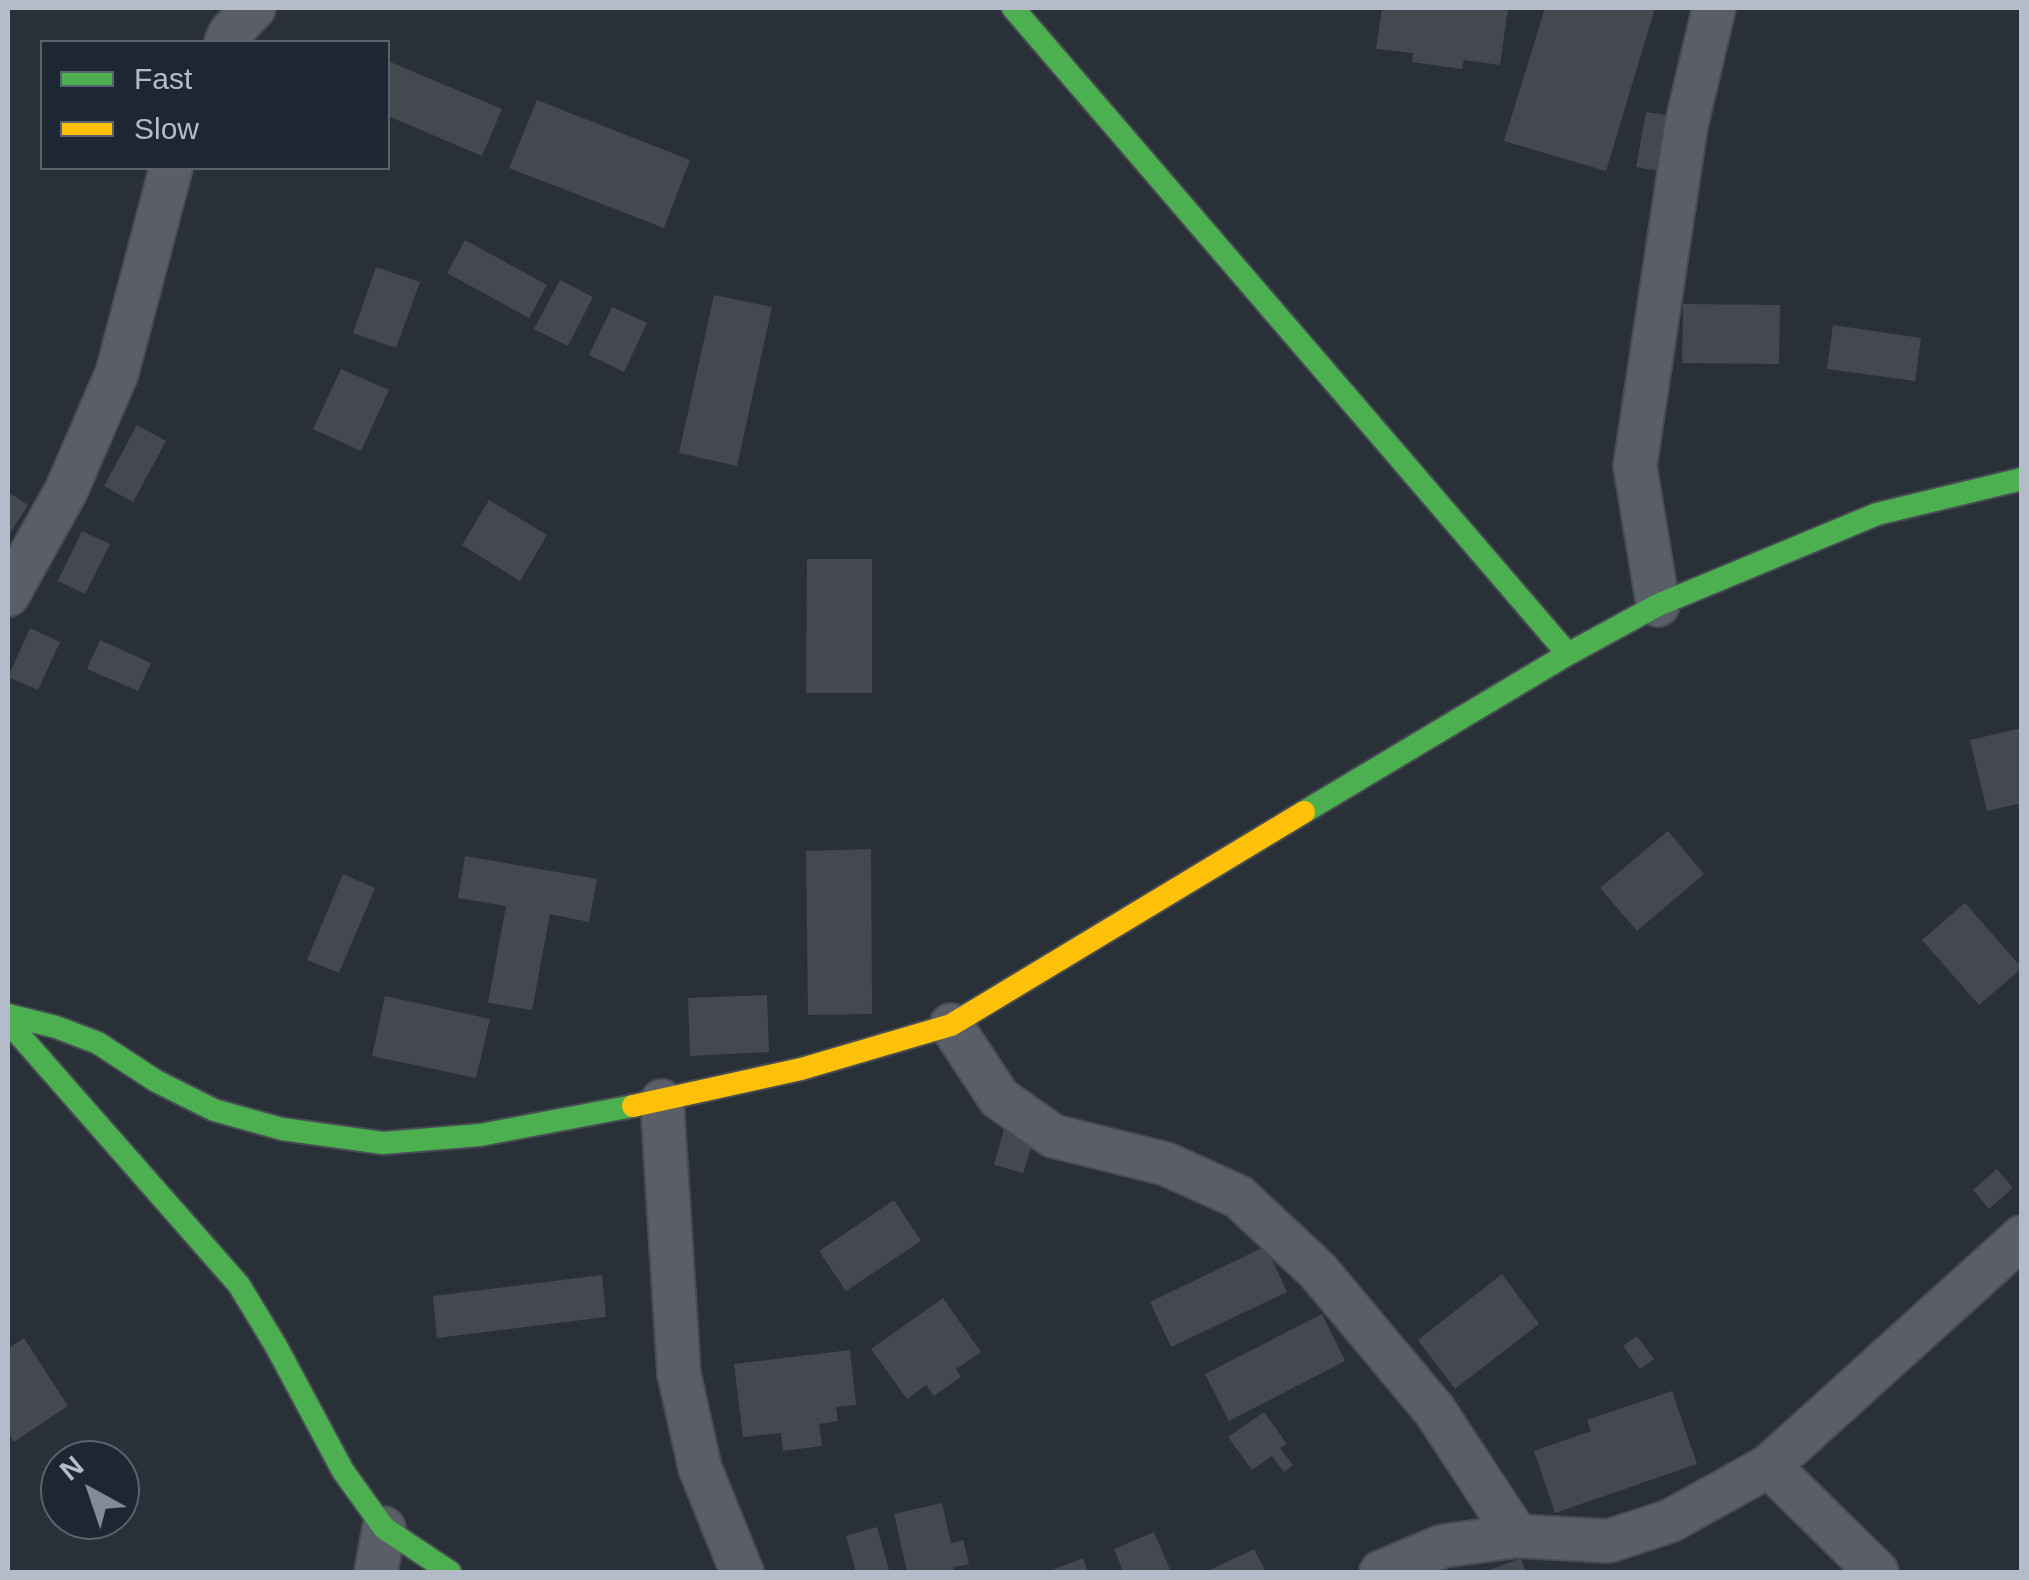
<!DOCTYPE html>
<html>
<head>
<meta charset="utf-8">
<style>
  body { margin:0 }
  #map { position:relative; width:2029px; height:1580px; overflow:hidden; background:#2a3038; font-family:Arial,sans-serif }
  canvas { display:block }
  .frame { position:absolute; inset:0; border:10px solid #b4bcc9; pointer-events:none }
  .legend { position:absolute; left:40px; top:40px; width:350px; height:130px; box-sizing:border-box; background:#1d2633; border:2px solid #59626f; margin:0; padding:12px 18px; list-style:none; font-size:30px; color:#b4bcc9 }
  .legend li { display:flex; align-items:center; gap:20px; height:50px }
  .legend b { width:50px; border:2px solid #59626f }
  .north { position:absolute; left:40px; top:1440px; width:100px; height:100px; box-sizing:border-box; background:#1d2633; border:2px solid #59626f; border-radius:50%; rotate:320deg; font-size:28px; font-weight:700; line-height:40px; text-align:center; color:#b4bcc9 }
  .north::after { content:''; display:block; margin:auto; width:35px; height:45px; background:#848b96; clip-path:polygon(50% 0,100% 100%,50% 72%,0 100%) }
</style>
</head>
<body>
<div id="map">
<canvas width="2029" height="1580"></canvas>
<div class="frame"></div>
<ul class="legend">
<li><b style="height:12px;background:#4caf50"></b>Fast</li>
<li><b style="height:12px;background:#ffc107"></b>Slow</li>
</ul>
<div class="north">N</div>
</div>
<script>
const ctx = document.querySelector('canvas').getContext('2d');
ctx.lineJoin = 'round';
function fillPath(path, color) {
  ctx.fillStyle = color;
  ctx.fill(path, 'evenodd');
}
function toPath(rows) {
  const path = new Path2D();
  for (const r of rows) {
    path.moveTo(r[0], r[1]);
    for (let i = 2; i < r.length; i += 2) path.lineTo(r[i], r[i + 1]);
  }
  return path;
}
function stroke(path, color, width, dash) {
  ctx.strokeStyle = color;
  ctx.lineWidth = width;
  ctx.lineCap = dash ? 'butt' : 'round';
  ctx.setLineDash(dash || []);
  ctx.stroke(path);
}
fillPath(toPath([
  [1382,8,1508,8,1500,65,1464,60,1462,69,1412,62,1413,53,1376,49],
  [1545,8,1655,8,1606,171,1504,141],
  [388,61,502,109,482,156,388,116],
  [537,100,690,160,664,228,509,168],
  [1646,112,1674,116,1664,172,1636,167],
  [465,240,547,285,529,318,447,273],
  [376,267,420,282,396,348,353,333],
  [560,280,593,297,568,346,534,329],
  [714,295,772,307,737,466,679,453],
  [1683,304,1780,305,1779,364,1682,363],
  [612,307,647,323,624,372,589,355],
  [1833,325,1921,338,1915,381,1827,369],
  [341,369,389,390,361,451,313,429],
  [137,425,166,441,133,502,104,486],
  [8,492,28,505,8,536],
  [489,500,547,535,520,581,462,545],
  [82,531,110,544,85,594,58,581],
  [807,559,872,559,872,693,806,693],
  [30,628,60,642,38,690,8,677],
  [100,640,151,663,138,691,87,669],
  [2022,728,2022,803,1987,811,1970,740],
  [1668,831,1704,874,1637,931,1600,888],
  [871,849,872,1014,808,1015,806,851],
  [465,856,597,879,589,922,550,914,532,1010,488,1003,506,906,458,898],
  [343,874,375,888,339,973,307,960],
  [1965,903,2022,968,1979,1005,1922,940],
  [767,995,769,1052,690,1056,688,998],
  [385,996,490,1019,476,1078,372,1056],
  [1004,1129,1034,1138,1023,1173,994,1165],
  [1997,1169,2013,1188,1989,1209,1973,1190],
  [894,1200,921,1241,846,1291,819,1251],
  [1266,1246,1287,1292,1171,1347,1150,1302],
  [1502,1274,1539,1324,1455,1389,1418,1340],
  [602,1275,606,1317,437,1338,433,1296],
  [943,1298,981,1352,956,1369,961,1377,934,1396,926,1385,907,1399,871,1349],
  [1322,1314,1345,1361,1229,1421,1205,1374],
  [1637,1336,1654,1359,1640,1369,1623,1346],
  [24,1338,68,1406,14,1442,8,1432,8,1349],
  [850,1350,856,1405,836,1407,838,1421,819,1424,822,1446,783,1451,781,1433,743,1437,734,1364],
  [1672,1391,1697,1464,1555,1513,1534,1451,1591,1431,1587,1420],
  [1264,1412,1287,1444,1280,1448,1293,1465,1284,1472,1272,1456,1252,1470,1228,1437],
  [942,1503,951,1543,963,1540,969,1564,954,1567,955,1572,907,1572,894,1514],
  [877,1527,889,1570,856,1572,846,1536],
  [1154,1532,1171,1572,1123,1572,1114,1549],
  [1254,1549,1266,1572,1206,1572],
  [1083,1558,1088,1572,1047,1572],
  [1521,1558,1526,1572,1484,1572]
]), '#444950');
const street = toPath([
  [226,42,230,33,254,8],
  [8,595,66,491,117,373,171,168],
  [1658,605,1635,466,1686,126,1714,8],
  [951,1025,999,1098,1053,1136,1166,1164,1239,1197,1318,1271,1435,1411,1517,1536],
  [662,1101,679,1374,700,1468,742,1572],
  [1769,1466,1877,1572],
  [376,1572,384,1528],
  [1381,1572,1443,1546,1517,1536,1609,1541,1670,1521,1769,1466,2022,1237]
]);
const fast = toPath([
  [1013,8,1568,654],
  [1304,812,1568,654,1658,605,1877,514,2022,479],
  [8,1015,56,1027,98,1043,156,1081,214,1110,282,1129,383,1143,480,1135,633,1106],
  [8,1022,239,1285,276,1346,343,1471,384,1528,450,1572]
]);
const slow = toPath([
  [633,1106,801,1069,951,1025,1304,812]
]);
stroke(street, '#484c53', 46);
stroke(fast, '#484c53', 26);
stroke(slow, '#484c53', 26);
stroke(street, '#5a5e66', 42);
stroke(fast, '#4caf50', 22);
stroke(slow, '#ffc107', 22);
</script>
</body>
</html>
